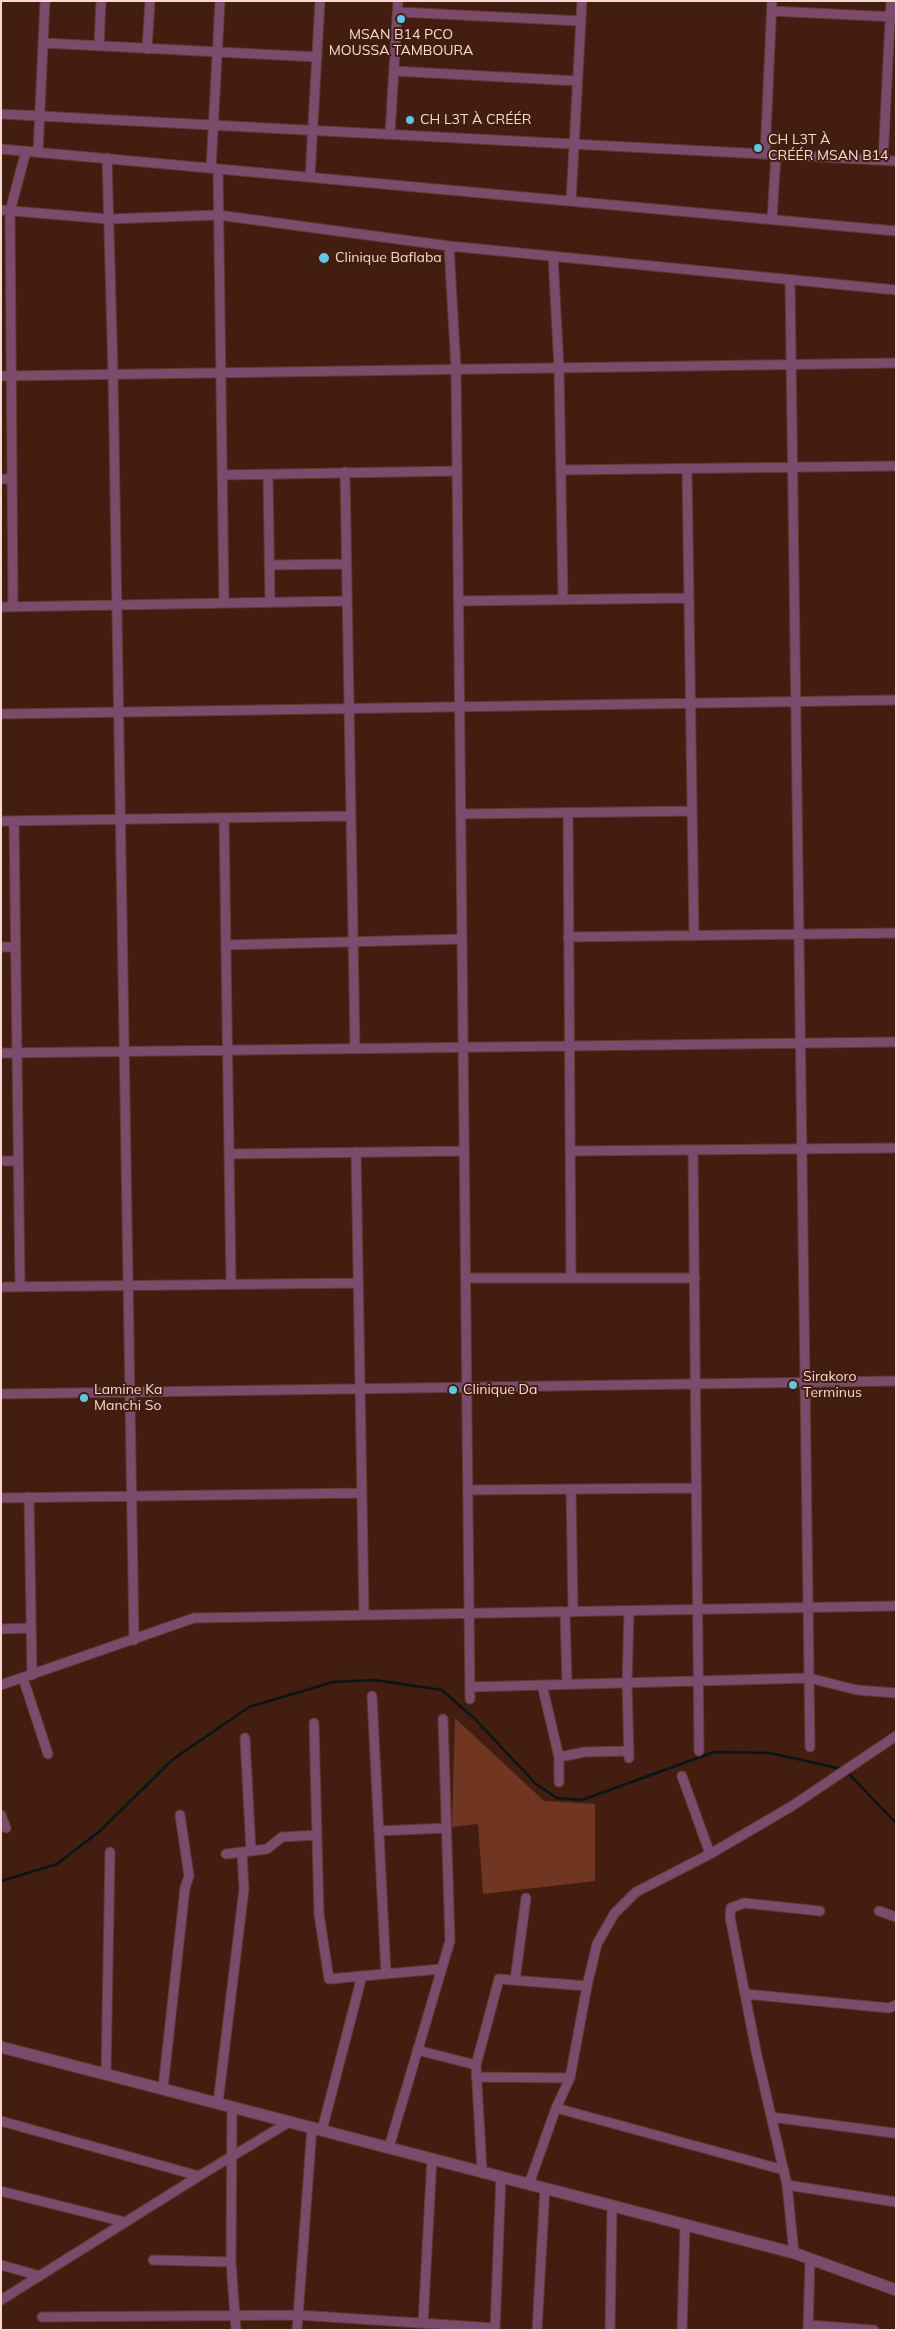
<!DOCTYPE html>
<html>
<head>
<meta charset="utf-8">
<style>
  body { margin:0 }
  #map { position:relative; width:897px; height:2331px; overflow:hidden; background:#431d10; font-family:Mulish,sans-serif }
  canvas { display:block }
  .frame { position:absolute; inset:0; border:2px solid #f4d9d1; pointer-events:none }
</style>
</head>
<body>
<div id="map">
<canvas width="897" height="2331"></canvas>
<div class="frame"></div>
</div>
<script>
const ctx = document.querySelector('canvas').getContext('2d');
ctx.lineJoin = 'round';
function fillPath(path, color) {
  ctx.fillStyle = color;
  ctx.fill(path, 'evenodd');
}
function toPath(rows) {
  const path = new Path2D();
  for (const r of rows) {
    path.moveTo(r[0], r[1]);
    for (let i = 2; i < r.length; i += 2) path.lineTo(r[i], r[i + 1]);
  }
  return path;
}
function stroke(path, color, width, dash) {
  ctx.strokeStyle = color;
  ctx.lineWidth = width;
  ctx.lineCap = dash ? 'butt' : 'round';
  ctx.setLineDash(dash || []);
  ctx.stroke(path);
}
function write(font, color, halo, rows, align = 'center') {
  ctx.font = font + ' Mulish,sans-serif';
  ctx.lineWidth = 4;
  ctx.setLineDash([]);
  ctx.textBaseline = 'middle';
  ctx.strokeStyle = halo;
  ctx.fillStyle = color;
  for (const [text, x, y, turn = 0] of rows) {
    ctx.save();
    ctx.translate(x, y);
    ctx.rotate((+turn || 0) * Math.PI / 180);
    ctx.textAlign = isNaN(turn) ? turn : align;
    if (halo) ctx.strokeText(text, 0, 0);
    ctx.fillText(text, 0, 0);
    ctx.restore();
  }
}
fillPath(toPath([
  [455,1718,544,1801,595,1804,595,1881,483,1894,478,1824,452,1827]
]), '#713621');
stroke(toPath([
  [847,1772,896,1823],
  [1,1881,57,1864,100,1831,172,1760,249,1707,333,1682,375,1680,442,1690,475,1719,536,1784,557,1798,582,1800,714,1752,770,1753,842,1769]
]), '#06171c', 2.5);
const minor = toPath([
  [772,11,896,17],
  [398,12,581,21],
  [43,43,317,57],
  [99,46,101,1],
  [147,49,150,1],
  [394,71,577,81],
  [1,114,896,161],
  [390,134,398,1],
  [1,149,896,231],
  [38,152,45,1],
  [765,154,772,1],
  [107,158,113,374,134,1640],
  [883,160,891,1],
  [211,168,220,1],
  [218,169,224,603],
  [310,177,320,1],
  [571,201,582,1],
  [1,210,109,219,218,215,449,246,896,290],
  [772,219,776,155],
  [449,246,456,369,470,1699],
  [553,256,559,368,563,600],
  [790,280,810,1747],
  [1,376,896,363],
  [687,469,694,936],
  [561,470,896,466],
  [345,472,355,1049],
  [268,474,270,603],
  [222,475,457,471],
  [1,479,12,479],
  [269,565,346,564],
  [459,601,689,598],
  [1,607,347,601],
  [13,607,10,211,26,151],
  [1,714,896,700],
  [568,813,571,1278],
  [461,814,692,811],
  [224,818,231,1284],
  [1,821,351,816],
  [14,821,20,1287],
  [568,937,896,933],
  [226,945,462,939],
  [1,947,15,947],
  [1,1053,896,1042],
  [693,1150,699,1751],
  [570,1151,896,1148],
  [356,1152,364,1615],
  [229,1154,464,1151],
  [1,1161,18,1161],
  [466,1278,695,1278],
  [1,1287,358,1283],
  [1,1394,896,1381],
  [571,1489,573,1612],
  [468,1490,697,1488],
  [29,1497,32,1675],
  [1,1498,362,1493],
  [565,1612,567,1684],
  [1,1629,31,1628],
  [23,1678,48,1754],
  [1,1685,194,1618,896,1606],
  [542,1685,559,1757,559,1782],
  [470,1687,809,1678,857,1690,896,1693],
  [372,1696,386,1974],
  [314,1723,319,1914,329,1979,441,1969],
  [245,1738,251,1851],
  [559,1757,585,1752,629,1751],
  [629,1758,627,1683,629,1611],
  [682,1776,710,1854],
  [1,1815,6,1828],
  [379,1831,446,1828],
  [226,1854,267,1849,282,1837,317,1835],
  [879,1911,896,1917],
  [515,1980,526,1898],
  [745,1994,889,2008,896,2005],
  [417,2050,476,2065],
  [106,2074,110,1852],
  [476,2077,570,2078],
  [163,2088,185,1888,189,1876,180,1815],
  [218,2103,244,1889,242,1852],
  [232,2106,231,2262,236,2330],
  [556,2108,784,2170],
  [771,2117,894,2133],
  [1,2121,199,2176],
  [322,2130,362,1976],
  [389,2147,450,1941,443,1719],
  [482,2171,476,2065,499,1979,587,1986],
  [529,2184,556,2108,570,2078,587,1986,597,1944,614,1914,636,1892,710,1854,792,1806,896,1736],
  [787,2185,896,2202],
  [1,2191,125,2222],
  [794,2253,787,2185,756,2051,730,1917,731,1908,744,1903,820,1911],
  [153,2260,231,2262],
  [1,2265,40,2276],
  [1,2300,199,2176,291,2121],
  [42,2317,298,2315,495,2328],
  [423,2323,432,2158],
  [808,2325,874,2330],
  [297,2330,312,2127],
  [495,2330,501,2176],
  [537,2330,545,2188],
  [610,2330,612,2205],
  [682,2330,685,2225],
  [808,2330,810,2259]
]);
const tertiary = toPath([
  [1,2047,794,2253,896,2290]
]);
stroke(minor, '#5f3b2f', 11);
stroke(tertiary, '#5f3b2f', 13);
stroke(minor, '#7c4a6d', 9);
stroke(tertiary, '#7c4a6d', 11);
for (const [x, y, r, color] of [
  [401,19,5,"#5bc8e6"],
  [410,120,5,"#5bc8e6"],
  [758,148,5,"#5bc8e6"],
  [324,258,6,"#5bc8e6"],
  [793,1385,5,"#5bc8e6"],
  [453,1390,5,"#5bc8e6"],
  [84,1398,5,"#5bc8e6"]
]) {
  const dot = new Path2D();
  dot.arc(x, y, r, 0, 2 * Math.PI);
  ctx.fillStyle = color;
  ctx.fill(dot);
  stroke(dot, '#431d10', 2);
}
write('14px', '#f4d9d1', '#431d10', [
  ["MSAN B14 PCO",401,35,"center"],
  ["MOUSSA TAMBOURA",401,51,"center"],
  ["CH L3T À CRÉÉR",420,120],
  ["CH L3T À",768,140],
  ["CRÉÉR MSAN B14",768,156],
  ["Clinique Baflaba",335,258],
  ["Sirakoro",803,1377],
  ["Terminus",803,1393],
  ["Lamine Ka",94,1390],
  ["Manchi So",94,1406],
  ["Clinique Da",463,1390]
], 'left');
</script>
</body>
</html>
